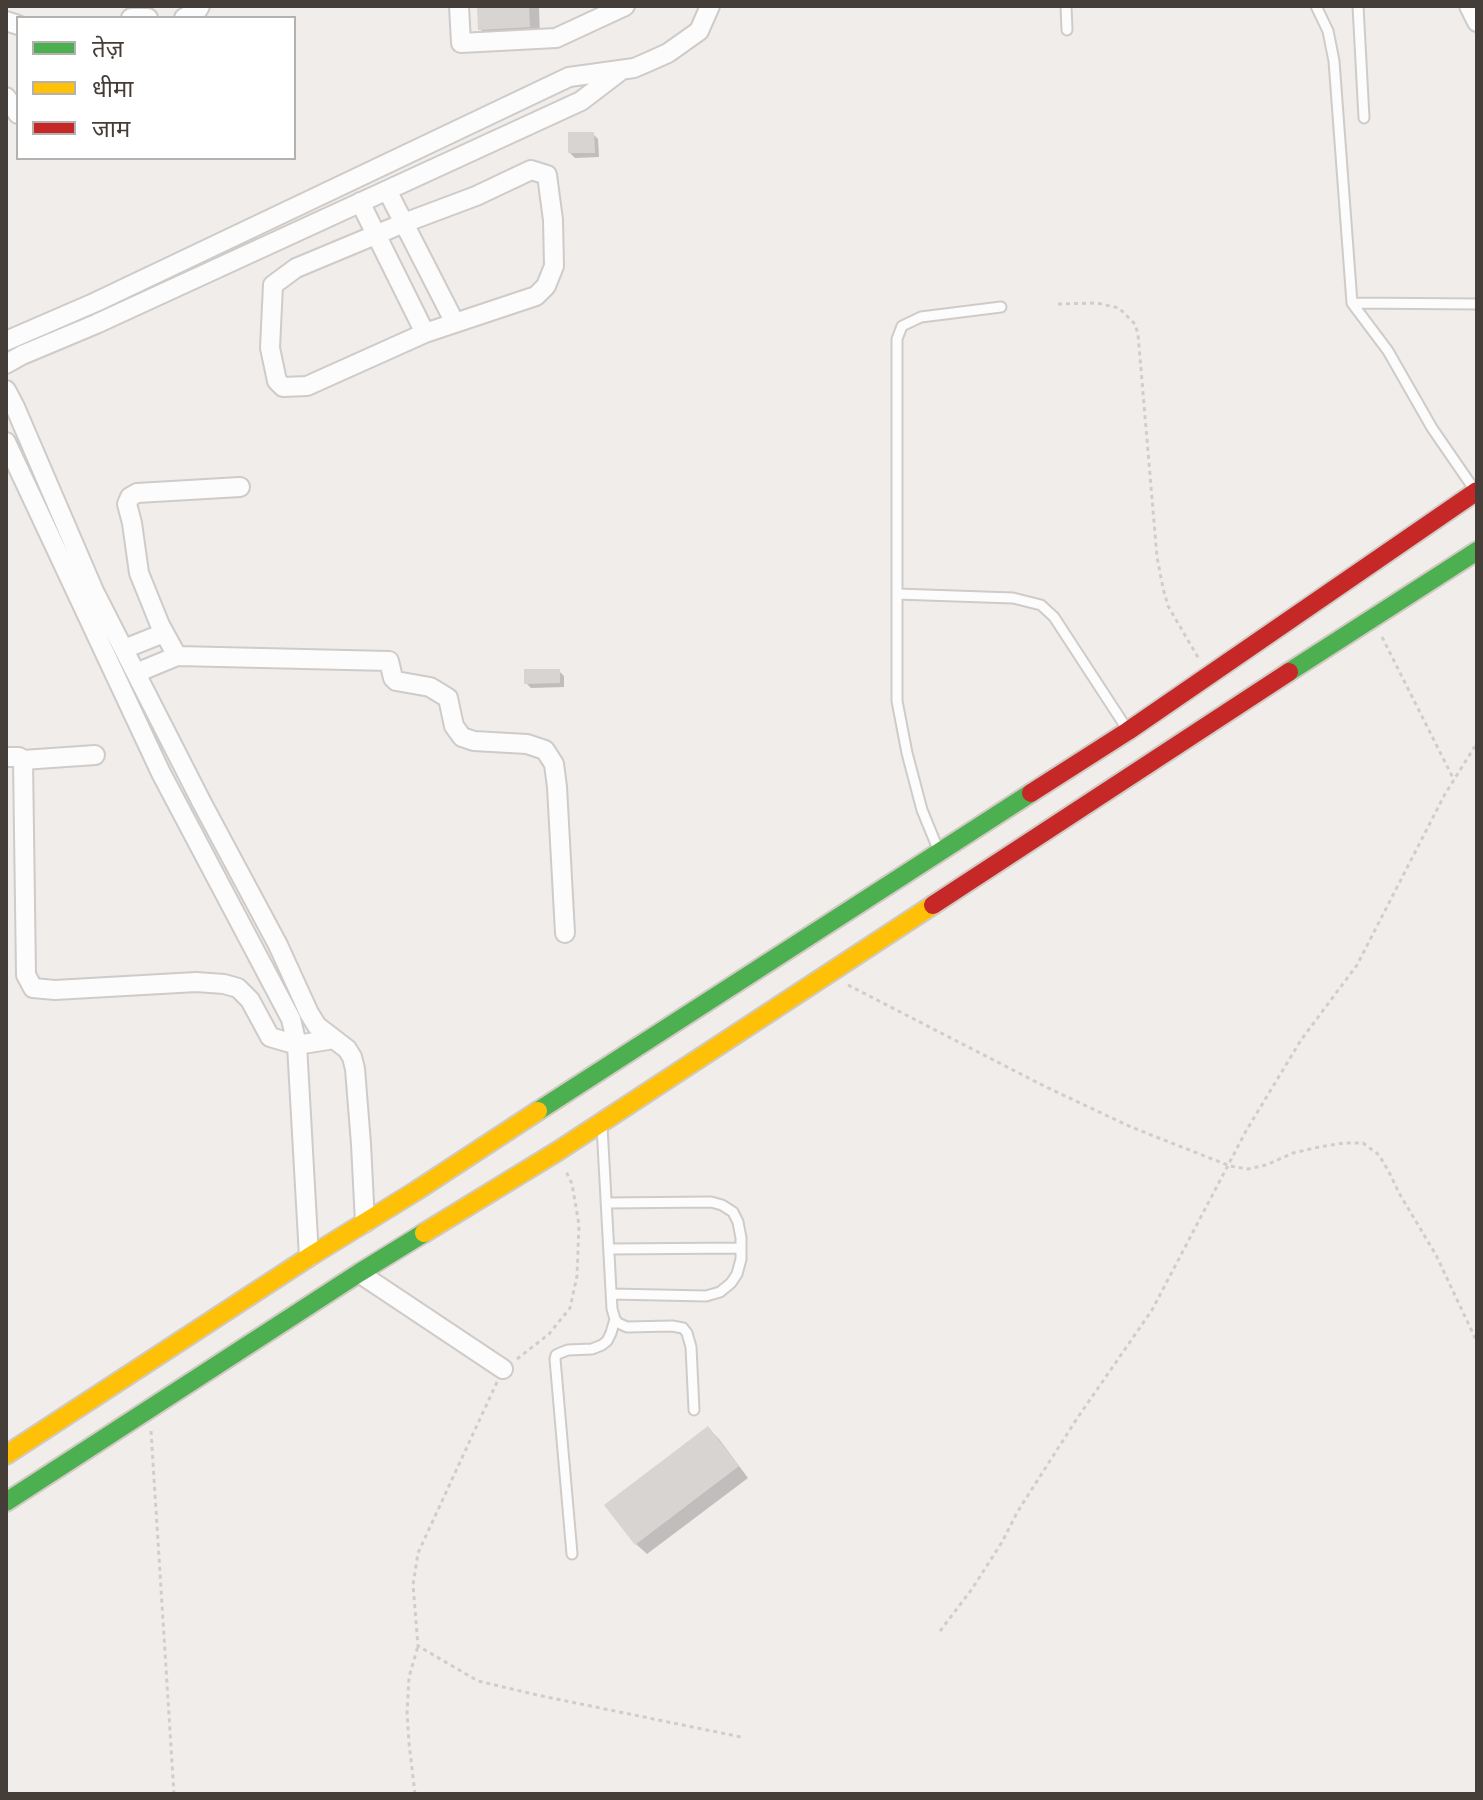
<!DOCTYPE html>
<html>
<head>
<meta charset="utf-8">
<style>
  body { margin:0 }
  #map { position:relative; width:1483px; height:1800px; overflow:hidden; background:#f0edeb; font-family:"Titillium Web","Noto Sans Devanagari",sans-serif }
  canvas { display:block }
  .frame { position:absolute; inset:0; border:8px solid #453d37; pointer-events:none }
  .legend { position:absolute; left:16px; top:16px; width:280px; height:144px; box-sizing:border-box; background:#fff; border:2px solid #b5b1af; margin:0; padding:10px 14px; list-style:none; font-size:24px; color:#453d37 }
  .legend li { display:flex; align-items:center; gap:16px; height:40px }
  .legend b { width:40px; border:2px solid #b5b1af }
</style>
</head>
<body>
<div id="map">
<canvas width="1483" height="1800"></canvas>
<div class="frame"></div>
<ul class="legend">
<li><b style="height:10px;background:#4caf50"></b>तेज़</li>
<li><b style="height:10px;background:#ffc107"></b>धीमा</li>
<li><b style="height:10px;background:#c62828"></b>जाम</li>
</ul>
</div>
<script>
const ctx = document.querySelector('canvas').getContext('2d');
ctx.lineJoin = 'round';
function fillPath(path, color) {
  ctx.fillStyle = color;
  ctx.fill(path, 'evenodd');
}
function toPath(rows) {
  const path = new Path2D();
  for (const r of rows) {
    path.moveTo(r[0], r[1]);
    for (let i = 2; i < r.length; i += 2) path.lineTo(r[i], r[i + 1]);
  }
  return path;
}
function stroke(path, color, width, dash) {
  ctx.strokeStyle = color;
  ctx.lineWidth = width;
  ctx.lineCap = dash ? 'butt' : 'round';
  ctx.setLineDash(dash || []);
  ctx.stroke(path);
}
fillPath(toPath([
  [479,6,539,6,540,38,490,40,480,29],
  [593,134,598,139,599,157,575,158,570,153],
  [559,671,564,676,564,687,531,688,526,683],
  [708,1428,719,1439,748,1478,647,1554,636,1544]
]), '#0003');
fillPath(toPath([
  [477,6,529,6,530,27,478,30],
  [568,132,594,132,595,153,568,153],
  [524,669,560,669,560,683,524,684],
  [708,1426,739,1466,635,1545,604,1505]
]), '#d8d4d2');
const lane = toPath([
  [1066,6,1067,30],
  [1316,6,1328,31,1334,61,1352,303,1388,351,1432,428,1474,489],
  [1358,6,1364,118],
  [1352,303,1477,304],
  [897,594,1013,598,1041,605,1054,617,1127,729],
  [938,849,922,810,907,753,897,701,897,339,902,326,921,317,1001,307],
  [602,1126,612,1309,615,1319,618,1323,627,1327,672,1326,683,1328,687,1333,691,1347,694,1410],
  [606,1203,711,1202,722,1205,733,1212,738,1222,741,1238,741,1259,737,1274,731,1283,720,1292,706,1296,612,1294],
  [609,1249,741,1248],
  [572,1554,555,1359,556,1355,560,1353,568,1350,592,1349,602,1345,607,1341,611,1333,615,1319]
]);
const street = toPath([
  [459,6,461,43,556,38,625,6],
  [1469,6,1477,22],
  [131,18,148,18],
  [184,18,197,11,200,6],
  [6,21,18,25],
  [6,97,18,114],
  [531,170,547,175,553,220,554,266,546,286,536,296,425,333,307,386,283,387,277,381,270,348,273,285,296,268,404,223,476,196,531,170],
  [387,190,455,323],
  [360,202,425,333],
  [6,341,96,302,569,77,634,68,648,62,668,53,699,31,710,6],
  [6,364,22,355,96,324,581,101,619,72],
  [6,390,15,407,94,591,202,803,278,945,309,1013,317,1026,347,1049,352,1057,355,1069,361,1144,365,1223],
  [6,442,161,773,291,1019,297,1045,309,1257],
  [124,649,164,633],
  [177,656,160,625,139,573,132,523,127,504,130,497,137,493,240,487],
  [136,673,177,656,389,661,393,678,396,681,430,687,448,698,454,726,462,737,474,741,527,744,545,750,554,764,557,787,565,933],
  [6,757,19,757,23,760,26,975,33,988,55,990,196,982,224,984,238,988,250,1000,270,1037,297,1045,334,1039],
  [23,760,95,755],
  [359,1273,503,1369]
]);
const fast = toPath([
  [1289,672,1477,551],
  [538,1111,1031,793],
  [6,1502,359,1273,424,1233]
]);
const slow = toPath([
  [424,1233,558,1151,933,905],
  [6,1455,309,1257,416,1191,538,1111]
]);
const jam = toPath([
  [1031,793,1128,731,1477,491],
  [933,905,1289,672]
]);
stroke(lane, '#cecbc8', 13);
stroke(street, '#cecbc8', 22);
stroke(fast, '#d0cac3', 22);
stroke(slow, '#d0cac3', 22);
stroke(jam, '#d0cac3', 22);
stroke(toPath([
  [1058,304,1097,303,1119,308,1135,324,1138,334,1157,557,1163,588,1168,606,1199,659],
  [1382,637,1454,780],
  [848,985,1044,1086,1131,1127,1230,1166,1248,1169,1266,1165,1293,1153,1319,1147,1344,1143,1363,1143,1379,1155,1389,1172,1399,1193,1436,1255,1477,1342],
  [517,1359,549,1334,570,1308,577,1276,579,1225,572,1184,565,1169],
  [497,1382,418,1553,413,1585,418,1646,478,1681,537,1695,741,1737],
  [151,1431,174,1794],
  [940,1631,972,1589,1002,1542,1018,1511,1076,1420,1152,1310,1246,1131,1301,1040,1357,965,1445,794,1477,743],
  [415,1794,409,1743,407,1713,409,1677,418,1646]
]), '#d1cdcb', 3, [4, 4]);
stroke(lane, '#fdfcfc', 9);
stroke(street, '#fdfcfc', 18);
stroke(fast, '#4caf50', 18);
stroke(slow, '#ffc107', 18);
stroke(jam, '#c62828', 18);
</script>
</body>
</html>
